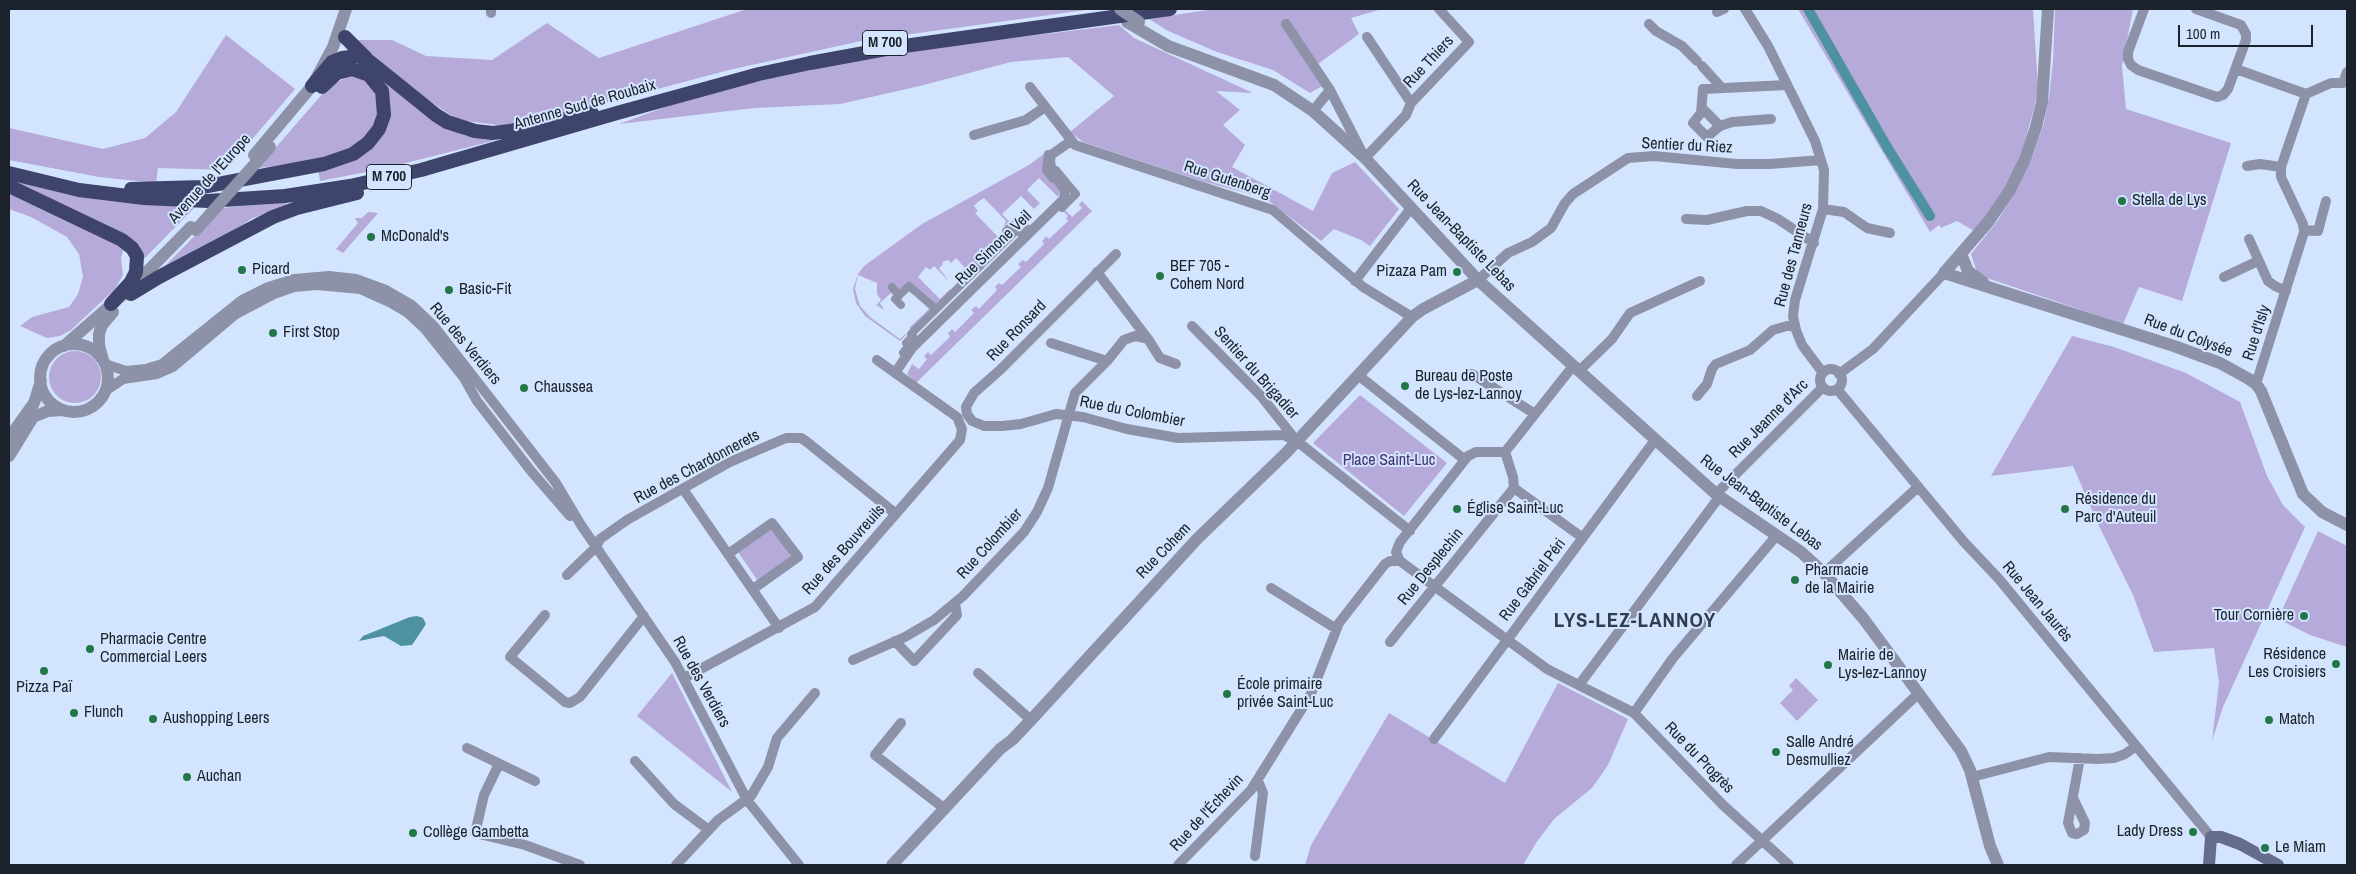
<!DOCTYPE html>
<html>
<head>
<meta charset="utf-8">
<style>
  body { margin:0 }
  #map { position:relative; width:2356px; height:874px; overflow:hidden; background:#d3e5fe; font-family:"Archivo Narrow",sans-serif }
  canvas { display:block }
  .frame { position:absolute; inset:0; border:10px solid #1b222b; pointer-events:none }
  .scale { position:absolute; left:2178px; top:25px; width:135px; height:22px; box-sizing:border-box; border:2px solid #1b222b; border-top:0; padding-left:6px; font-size:15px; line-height:18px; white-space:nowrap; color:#1b222b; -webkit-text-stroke:4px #d3e5fe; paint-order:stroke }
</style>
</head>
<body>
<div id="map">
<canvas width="2356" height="874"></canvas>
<div class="frame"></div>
<div class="scale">100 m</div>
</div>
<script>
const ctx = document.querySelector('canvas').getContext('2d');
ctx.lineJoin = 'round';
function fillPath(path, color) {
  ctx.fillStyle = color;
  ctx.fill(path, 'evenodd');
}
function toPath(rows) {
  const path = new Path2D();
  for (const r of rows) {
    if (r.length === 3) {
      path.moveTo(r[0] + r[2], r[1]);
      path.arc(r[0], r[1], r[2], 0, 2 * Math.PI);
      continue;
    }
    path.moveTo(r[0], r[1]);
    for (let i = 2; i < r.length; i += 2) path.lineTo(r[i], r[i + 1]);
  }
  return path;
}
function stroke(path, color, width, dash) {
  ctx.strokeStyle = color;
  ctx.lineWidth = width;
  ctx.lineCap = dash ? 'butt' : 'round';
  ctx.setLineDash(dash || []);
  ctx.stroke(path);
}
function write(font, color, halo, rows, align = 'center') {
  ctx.font = font + ' "Archivo Narrow",sans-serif';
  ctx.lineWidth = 4;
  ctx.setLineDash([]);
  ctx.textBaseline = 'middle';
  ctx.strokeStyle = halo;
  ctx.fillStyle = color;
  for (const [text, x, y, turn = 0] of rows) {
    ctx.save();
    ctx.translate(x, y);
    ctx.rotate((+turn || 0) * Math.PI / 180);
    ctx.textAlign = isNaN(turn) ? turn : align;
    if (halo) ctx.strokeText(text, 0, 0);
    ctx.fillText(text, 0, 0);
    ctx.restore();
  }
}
fillPath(toPath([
  [747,9,1093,9,861,41,729,70,590,107,506,126,457,120,419,93,355,40,392,40,426,56,492,60,547,23,599,58],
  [1214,9,1382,9,1351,18,1359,34,1318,64,1328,83,1310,93,1273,70,1217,52,1168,31,1149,19],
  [1798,9,2033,9,2038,88,2034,108,2023,148,2011,177,1995,205,1974,231,1957,221,1941,228,1939,225,1930,232],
  [2055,9,2133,9,2122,66,2126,109,2231,143,2182,301,2139,287,2123,324,1978,275,1971,254,1998,220,2014,194,2033,155,2044,123,2049,97,2053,62],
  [1119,25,1134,38,1253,93,1216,91,1240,110,1223,125,1245,145,1232,167,1313,211,1332,173,1355,162,1399,209,1370,246,1361,240,1334,229,1321,241,1265,198,1205,182,1083,142,1070,132,1114,96,1068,57,1011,62,920,86,840,104,754,108,619,124,698,95,825,66,930,48],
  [226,35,295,89,226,170,158,168,156,183,99,177,9,160,9,128,103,149,145,138,176,112],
  [355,74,366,79,372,86,378,104,378,114,368,136,339,155,292,164,258,168,330,85],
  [379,76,452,129,466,136,493,136,493,141,382,169,320,181,318,170,333,167,390,116,390,103],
  [1049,150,1045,156,1060,191,1058,197,1039,178,1027,190,1040,203,1034,209,1021,196,1002,214,1012,224,1010,225,1007,223,1003,227,1006,221,984,198,978,202,974,206,978,211,975,213,1000,239,1003,236,1006,240,977,265,973,261,963,271,967,275,957,287,955,285,964,276,960,272,965,268,956,258,951,263,948,260,942,262,943,264,939,268,949,281,934,266,930,270,926,267,918,277,940,299,950,289,953,292,911,330,909,328,929,309,908,288,891,293,880,303,884,310,876,305,881,300,877,294,877,283,858,275,855,289,860,306,870,317,900,339,905,334,906,335,900,341,865,316,856,303,853,289,858,274,864,266,922,224,1029,165],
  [19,181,196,206,143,260,18,184],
  [9,191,124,248,121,258,123,275,115,289,71,330,60,336,47,338,20,326,32,317,69,307,78,294,83,277,79,254,67,237,31,217,9,209],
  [1082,201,1092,211,916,383,907,374,912,364,919,369,927,359,924,356,928,352,931,355,950,337,948,333,952,329,955,332,974,313,971,310,976,306,979,309,997,290,995,287,999,283,1002,285,1021,267,1018,264,1023,260,1026,262,1044,244,1042,241,1044,239,1046,236,1049,239,1068,221,1066,218,1068,216,1062,210,1063,208,1072,217,1082,208,1079,205],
  [285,202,287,205,251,219,234,231,162,269,222,208],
  [368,212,378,213,343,253,336,249,358,223,355,218,362,218],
  [2072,336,2114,347,2186,373,2240,402,2267,476,2283,505,2305,527,2223,707,2212,741,2219,682,2214,648,2154,652,2133,595,2099,526,2073,466,1991,476],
  [75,377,26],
  [1360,395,1447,463,1404,516,1313,443],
  [769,530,774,530,791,554,790,559,758,581,738,552],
  [2318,531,2347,546,2347,647,2310,635,2278,619],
  [672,673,732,792,637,716],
  [1796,678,1818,700,1797,721,1780,703,1793,690,1789,686],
  [1558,683,1628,719,1608,765,1592,788,1554,819,1536,843,1523,865,1305,865,1311,845,1389,713,1505,783]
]), '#b5aada');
fillPath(toPath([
  [417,616,423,618,426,624,412,645,401,646,384,636,359,641,363,636,410,617]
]), '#4e91a1');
stroke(toPath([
  [1808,9,1887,147,1930,216]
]), '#4e91a1', 10);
stroke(toPath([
  [1048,154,1046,170,1053,179],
  [1056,170,1076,194,1062,208],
  [1006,231,1012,225,1017,230],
  [892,287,899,296],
  [901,305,895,299,909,286,936,309],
  [903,353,909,345,906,343,913,336,911,334,1017,230,1022,235,1028,229]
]), '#8e92a8', 8);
stroke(toPath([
  [1745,9,1768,46,1815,141,1824,170,1823,209,1795,300,1793,316,1796,330,1802,345,1823,373],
  [2144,9,2128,52,2128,59,2131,65,2138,70,2217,97,2223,95,2228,89,2246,40,2246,34,2241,25,2196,9],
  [1717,12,1724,9],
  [491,13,491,9],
  [1286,24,1330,90,1365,158,1406,115,1411,103,1469,42,1439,9],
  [1649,24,1656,31,1682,46,1697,61],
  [1367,37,1411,103],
  [1702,66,1722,88],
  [2236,69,2306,94],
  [1030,87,1075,145,1273,210,1363,287,1412,317],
  [1702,108,1720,126,1707,137,1693,123,1701,113,1703,89,1787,85],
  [1313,111,1330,90],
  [1720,126,1732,122,1771,119],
  [974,135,1026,120,1045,107],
  [2247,166,2260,164,2281,167],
  [1823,209,1844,212,1867,228,1890,233],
  [1686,219,1707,220,1747,211,1761,211,1778,219,1814,243],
  [2304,230,2318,231,2326,201],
  [2249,239,2268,281,2275,286,2286,291],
  [1116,254,1000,370,974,393,966,407,967,414,972,421,984,426,1002,426,1021,424,1056,414,1083,417,1127,429,1178,438,1284,435,1303,446,1410,531],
  [2224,277,2258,261],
  [1478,280,1508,253,1532,242,1551,228,1565,203,1573,194,1628,158,1654,156,1737,164,1770,164,1821,160],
  [1355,281,1411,208],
  [1192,326,1261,396,1295,439],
  [1148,339,1160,358,1176,364],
  [1051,343,1107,361,1124,340,1135,336,1148,339,1097,272],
  [105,364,126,371,146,369,162,364,242,300,268,287,294,279,329,276,356,279,386,290,412,305,434,326,556,483,581,525,675,662,747,800,799,865],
  [1831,380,11],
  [1579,371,1612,339,1630,313,1700,281],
  [895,373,912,348,1064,199,1065,190,1052,172,1050,161,1051,155,1071,141],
  [1472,374,1535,414],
  [1839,374,1873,349,1944,273],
  [1358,375,1465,460],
  [2256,384,2304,232,2303,224,2281,177,2281,167,2306,94,2331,83,2343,83,2347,72],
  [1837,389,1964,542,1999,579,2211,837],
  [105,391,123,379,157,374,173,367,236,314,274,294,294,287,317,285,360,289,391,303,408,313,424,328,464,378,477,401,531,471,570,516],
  [1697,396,1707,384,1712,369,1716,364,1750,350,1773,330,1794,324],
  [1505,452,1573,366],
  [1505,452,1513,477,1514,488],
  [1514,488,1583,538],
  [683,489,779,628],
  [1716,494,1823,387],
  [728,554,772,523,798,557,753,589],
  [1400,561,1547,669,1634,713,1723,805,1789,865],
  [1400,561,1396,552,1400,542,1468,456,1476,452,1505,452],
  [1824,573,1918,487],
  [567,575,596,547,600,539,627,520,730,462,786,438,801,438,807,442,896,514],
  [1271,588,1335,628],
  [545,615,510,657,565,702,570,703,580,697,644,616],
  [895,641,914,661,957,615,955,603],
  [1390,642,1514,488],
  [853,660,905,637,934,620,963,596,1024,532,1037,512,1048,488,1075,393,1107,361],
  [978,673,1031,720],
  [684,678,815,607,960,440,962,429,957,417,877,360],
  [1579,685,1720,496],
  [1634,713,1673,658,1777,535],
  [901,723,875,755,945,809],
  [1434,739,1655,440],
  [467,748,535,781],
  [635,761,674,804,709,830],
  [499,764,484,795,475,833,525,845,580,865],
  [1972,777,2049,757,2098,759,2114,758,2125,754,2135,747],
  [2073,798,2085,823,2084,830,2077,834,2072,833,2068,823,2080,758],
  [1255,856,1263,793,1258,781],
  [676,865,718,820,751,796,768,767,777,738,815,693],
  [1178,865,1251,790,1311,694,1339,623,1385,564,1390,561,1400,561],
  [1736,865,1919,693]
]), '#8e92a8', 10);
stroke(toPath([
  [2048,9,2042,102,2036,127,2025,159,2010,190,1989,221,1944,273,2174,346,2220,363,2249,379,2256,384,2261,391,2303,494,2322,512,2347,525],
  [1127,22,1168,46,1274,85,1313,111,1365,158,1478,280,1716,494,1801,552,1824,573,1863,618,1961,751,1970,770,1990,846,1998,865],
  [254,155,312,86,333,47,346,9],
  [1961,254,1968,271,1983,282],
  [74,378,34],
  [64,346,135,284,191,227],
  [103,360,99,345,99,334,102,325,113,312],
  [9,438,34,403,41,381],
  [9,456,33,417,48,411,63,410],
  [892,865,1000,749,1012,740,1031,720,1197,539,1285,454,1412,317,1423,309,1478,280]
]), '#8e92a8', 12);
stroke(toPath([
  [2209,865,2211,837,2221,837,2240,844,2278,865]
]), '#666c8b', 12);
stroke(toPath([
  [345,37,367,59],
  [312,86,332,62,342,58,358,56,369,61,436,115,447,122,475,131,493,133,510,131,592,113],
  [9,173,79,190,144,198,208,201,285,196,350,186,421,170,617,113,759,74,810,63,897,47,1170,9],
  [9,186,122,240,132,248,137,256,136,272,131,282,111,304],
  [131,189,202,187,324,164,353,154,368,143,379,129,384,115,382,91,369,75,352,69,337,73,322,87],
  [131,294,159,277,273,217,297,208,357,193]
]), '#3e446c', 14);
stroke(toPath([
  [1120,9,1139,22],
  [196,230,270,147]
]), '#8e92a8', 12);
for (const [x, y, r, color] of [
  [2122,201,5,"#227749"],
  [371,237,5,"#227749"],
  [242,270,5,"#227749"],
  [1457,272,5,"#227749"],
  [1160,276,5,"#227749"],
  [449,290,5,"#227749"],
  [273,333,5,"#227749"],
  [1405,386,5,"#227749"],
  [524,388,5,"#227749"],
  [1457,509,5,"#227749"],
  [2065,509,5,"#227749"],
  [1795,580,5,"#227749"],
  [2304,616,5,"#227749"],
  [90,649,5,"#227749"],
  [2336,664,5,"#227749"],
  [1828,665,5,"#227749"],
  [44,671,5,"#227749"],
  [1227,694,5,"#227749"],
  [74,713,5,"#227749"],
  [153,719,5,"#227749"],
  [2269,720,5,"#227749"],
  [1776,752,5,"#227749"],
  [187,777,5,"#227749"],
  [2193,832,5,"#227749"],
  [413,833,5,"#227749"],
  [2265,848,5,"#227749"]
]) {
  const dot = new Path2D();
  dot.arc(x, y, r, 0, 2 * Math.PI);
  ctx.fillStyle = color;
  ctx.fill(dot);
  stroke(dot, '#d3e5fe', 2);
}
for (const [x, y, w] of [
  [885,43,45],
  [389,177,45]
]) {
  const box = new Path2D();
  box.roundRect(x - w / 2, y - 12.5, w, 25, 4);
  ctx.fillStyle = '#d3e5fe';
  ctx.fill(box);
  stroke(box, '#1b222b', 1);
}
write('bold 15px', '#1b222b', null, [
  ["M 700",885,43],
  ["M 700",389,177]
]);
write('16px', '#1b222b', '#d3e5fe', [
  ["Rue Thiers",1429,62,-47],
  ["Antenne Sud de Roubaix",585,105,-16],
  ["Sentier du Riez",1687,146,3],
  ["Avenue de l'Europe",210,179,-48],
  ["Rue Gutenberg",1227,180,18],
  ["Rue Jean-Baptiste Lebas",1461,236,46],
  ["Rue Simone Veil",994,248,-44],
  ["Rue des Tanneurs",1794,255,-75],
  ["Rue Ronsard",1017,331,-46],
  ["Rue d'Isly",2257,333,-72],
  ["Rue du Colysée",2188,336,21],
  ["Rue des Verdiers",465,344,50],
  ["Sentier du Brigadier",1256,373,48],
  ["Rue du Colombier",1132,412,11],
  ["Rue Jeanne d'Arc",1769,419,-45],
  ["Rue des Chardonnerets",697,467,-28],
  ["Rue Jean-Baptiste Lebas",1761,503,37],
  ["Rue Colombier",990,544,-48],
  ["Rue des Bouvreuils",844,550,-48],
  ["Rue Cohem",1164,551,-46],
  ["Rue Desplechin",1431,567,-51],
  ["Rue Gabriel Péri",1533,580,-53],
  ["Rue Jean Jaurès",2037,602,50],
  ["Rue des Verdiers",701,682,61],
  ["Rue du Progrès",1699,758,46],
  ["Rue de l'Échevin",1207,813,-47]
]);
write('16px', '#1b222b', '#d3e5fe', [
  ["Stella de Lys",2132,201],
  ["McDonald's",381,237],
  ["BEF 705 -",1170,267],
  ["Cohem Nord",1170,285],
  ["Picard",252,270],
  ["Pizaza Pam",1447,272,"right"],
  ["Basic-Fit",459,290],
  ["First Stop",283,333],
  ["Bureau de Poste",1415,377],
  ["de Lys-lez-Lannoy",1415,395],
  ["Chaussea",534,388],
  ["Résidence du",2075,500],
  ["Parc d'Auteuil",2075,518],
  ["Église Saint-Luc",1467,509],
  ["Pharmacie",1805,571],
  ["de la Mairie",1805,589],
  ["Tour Cornière",2294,616,"right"],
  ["Pharmacie Centre",100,640],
  ["Commercial Leers",100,658],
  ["Résidence",2326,655,"right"],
  ["Les Croisiers",2326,673,"right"],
  ["Mairie de",1838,656],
  ["Lys-lez-Lannoy",1838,674],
  ["École primaire",1237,685],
  ["privée Saint-Luc",1237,703],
  ["Pizza Paï",44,688,"center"],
  ["Flunch",84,713],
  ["Aushopping Leers",163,719],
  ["Match",2279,720],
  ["Salle André",1786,743],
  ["Desmulliez",1786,761],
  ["Auchan",197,777],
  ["Lady Dress",2183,832,"right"],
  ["Collège Gambetta",423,833],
  ["Le Miam",2275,848]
], 'left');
write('16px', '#44316e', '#d3e5fe', [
  ["Place Saint-Luc",1389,461]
]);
ctx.letterSpacing = '1px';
write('bold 21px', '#2f3d51', '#d3e5fe', [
  ["LYS-LEZ-LANNOY",1635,621]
]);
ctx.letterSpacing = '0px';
</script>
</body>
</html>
